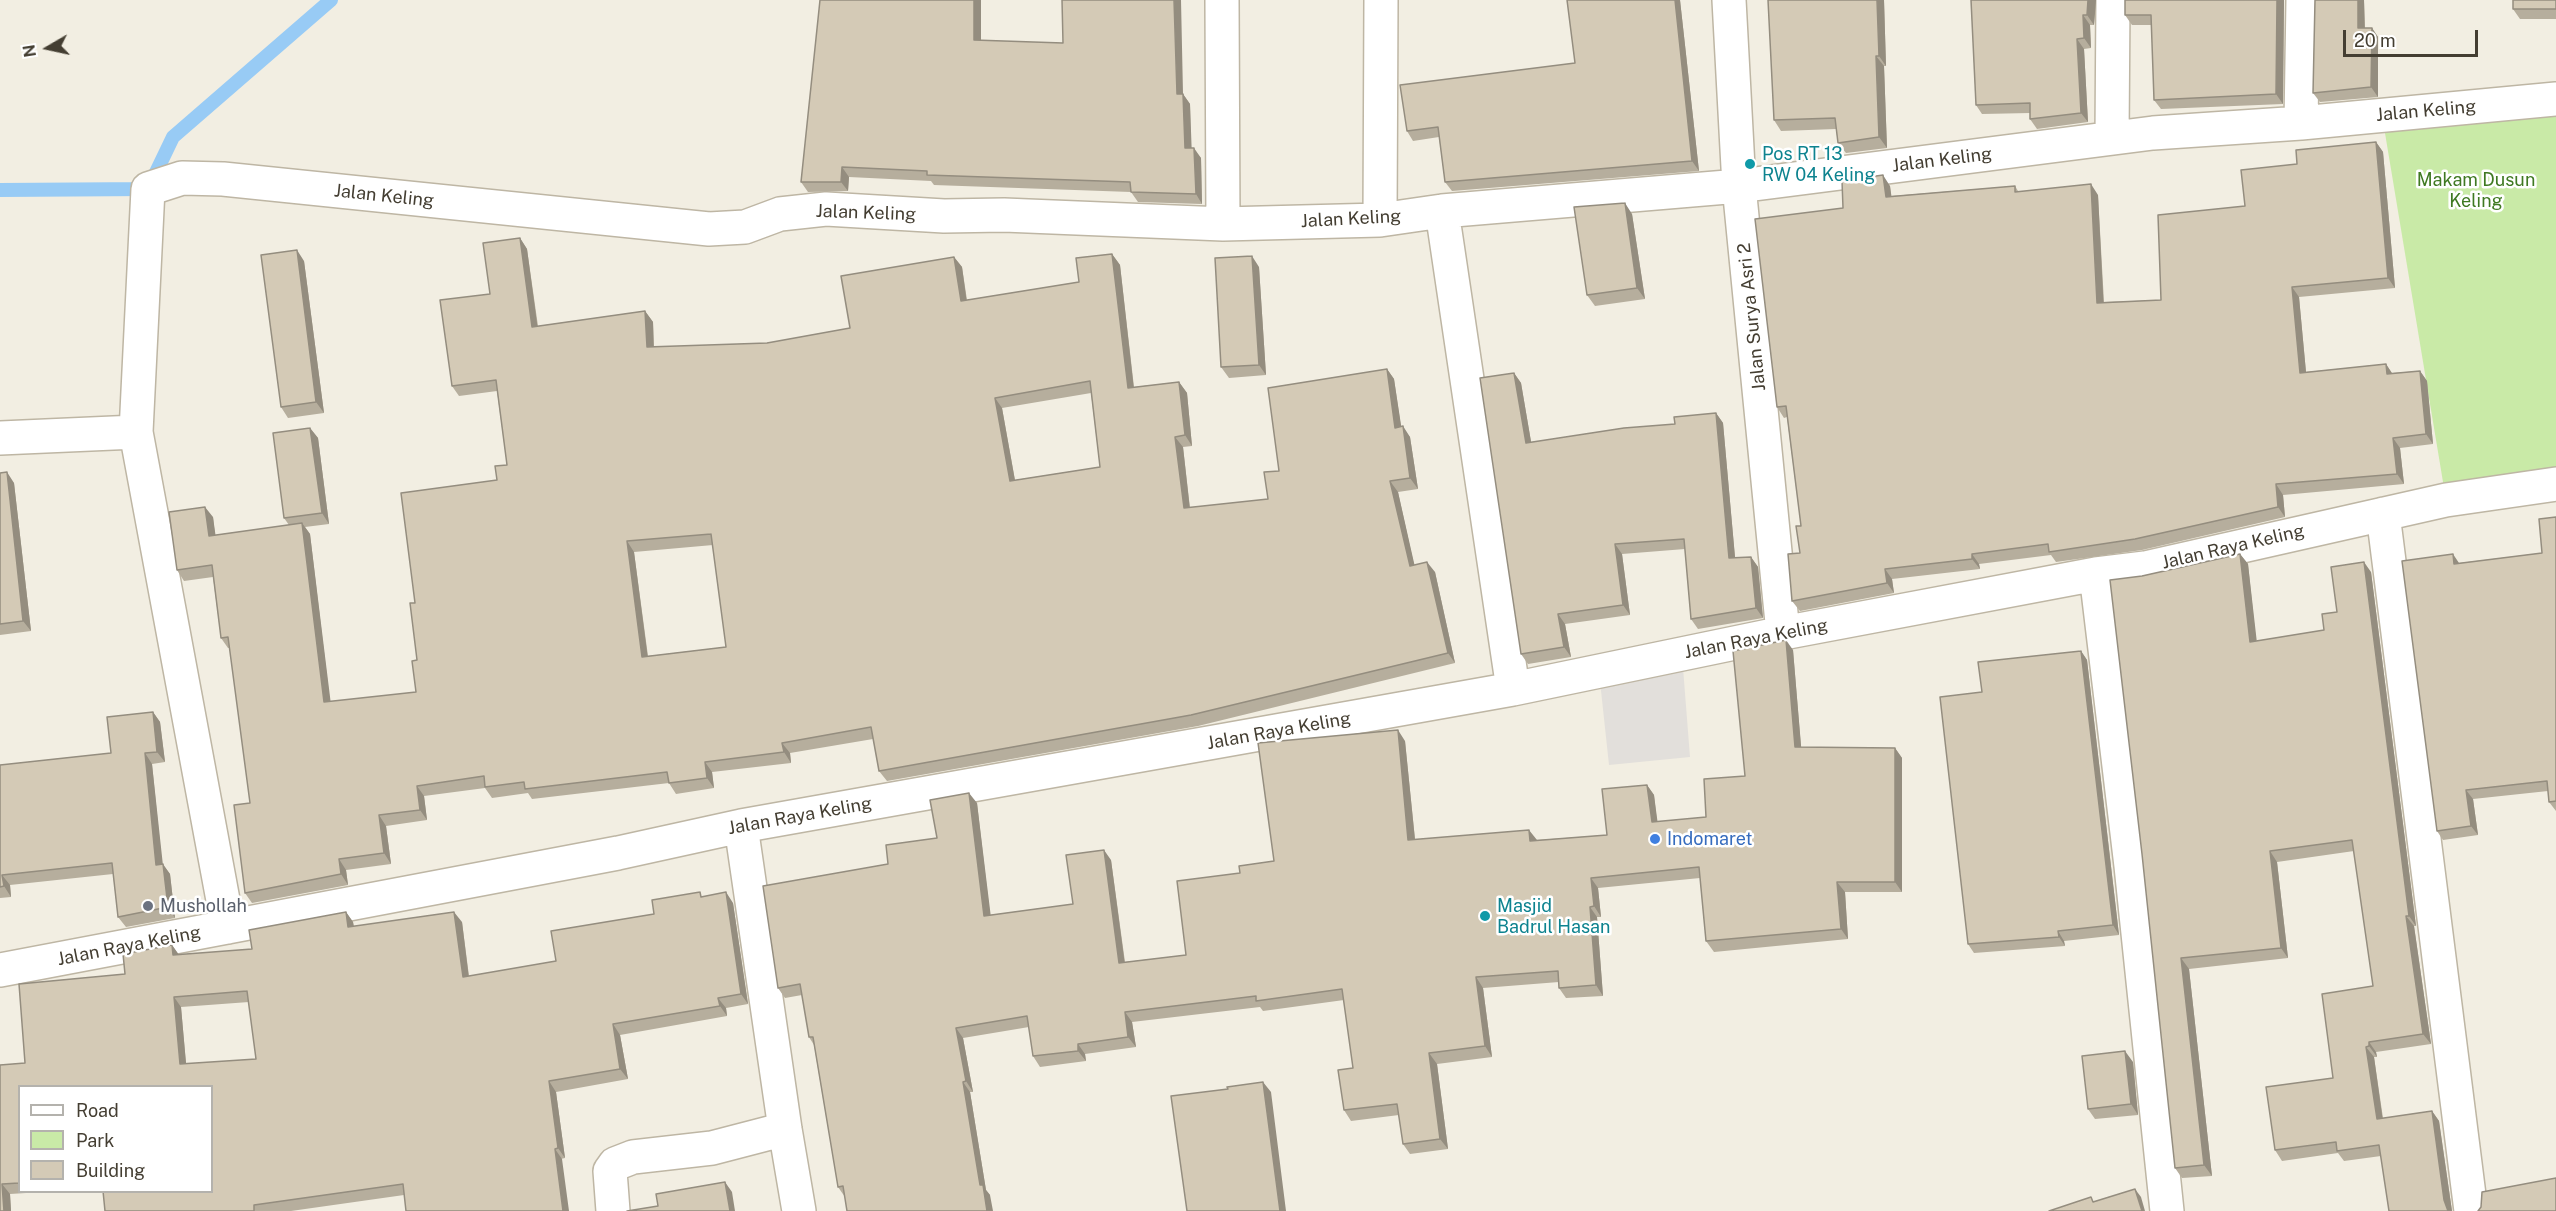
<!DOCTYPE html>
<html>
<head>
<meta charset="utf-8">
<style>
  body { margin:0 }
  #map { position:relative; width:2556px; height:1211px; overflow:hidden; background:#f2eee2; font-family:"Public Sans",sans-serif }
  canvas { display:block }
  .legend { position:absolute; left:18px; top:1085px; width:195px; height:108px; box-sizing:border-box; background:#fff; border:2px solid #b4b2ad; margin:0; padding:8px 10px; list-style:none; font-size:18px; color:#443e32 }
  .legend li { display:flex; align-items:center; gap:12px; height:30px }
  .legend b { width:30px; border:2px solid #b4b2ad }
  .north { position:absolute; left:18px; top:18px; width:60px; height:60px; -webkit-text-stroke:4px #fff; paint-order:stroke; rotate:261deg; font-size:16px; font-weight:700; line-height:24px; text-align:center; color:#443e32 }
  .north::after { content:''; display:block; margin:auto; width:21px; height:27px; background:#443e32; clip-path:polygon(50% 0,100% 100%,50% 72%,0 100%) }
  .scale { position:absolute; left:2343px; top:30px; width:135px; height:27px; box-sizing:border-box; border:3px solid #443e32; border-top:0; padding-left:8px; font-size:18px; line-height:21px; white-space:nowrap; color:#443e32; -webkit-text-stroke:4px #fff; paint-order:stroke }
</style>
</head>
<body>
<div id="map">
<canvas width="2556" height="1211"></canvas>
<ul class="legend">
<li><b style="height:8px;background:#fff"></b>Road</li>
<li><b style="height:16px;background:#c9eaa7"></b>Park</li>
<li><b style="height:16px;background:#d4cab6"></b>Building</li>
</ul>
<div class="north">N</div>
<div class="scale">20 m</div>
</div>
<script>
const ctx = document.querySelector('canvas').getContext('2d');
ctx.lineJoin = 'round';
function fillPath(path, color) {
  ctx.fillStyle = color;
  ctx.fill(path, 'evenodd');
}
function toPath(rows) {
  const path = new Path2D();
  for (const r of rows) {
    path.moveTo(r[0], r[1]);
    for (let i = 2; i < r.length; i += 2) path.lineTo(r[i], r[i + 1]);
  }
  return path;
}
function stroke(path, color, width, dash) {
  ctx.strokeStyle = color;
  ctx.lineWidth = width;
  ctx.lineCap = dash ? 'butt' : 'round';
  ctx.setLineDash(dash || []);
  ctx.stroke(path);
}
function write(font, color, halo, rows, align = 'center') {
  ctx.font = font + ' "Public Sans",sans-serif';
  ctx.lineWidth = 5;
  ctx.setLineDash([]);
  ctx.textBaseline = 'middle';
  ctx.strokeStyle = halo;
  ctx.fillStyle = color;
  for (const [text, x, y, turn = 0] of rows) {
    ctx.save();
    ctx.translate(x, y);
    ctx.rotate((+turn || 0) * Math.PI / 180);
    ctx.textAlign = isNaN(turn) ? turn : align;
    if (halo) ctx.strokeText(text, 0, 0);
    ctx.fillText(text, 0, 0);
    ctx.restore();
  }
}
fillPath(toPath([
  [2556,99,2556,490,2446,500,2382,115]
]), '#c9eaa7');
fillPath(toPath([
  [1682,655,1690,757,1609,765,1599,672]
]), '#e2dfdb');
stroke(toPath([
  [0,190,148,189,173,137,331,0]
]), '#98cbf5', 14);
const minor = toPath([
  [1222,0,1223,224],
  [1729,0,1739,186,1783,633],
  [2301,123,2303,0],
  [2112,138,2113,0],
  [1442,211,1513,689],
  [1380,220,1381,0],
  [0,438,136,432],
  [2383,514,2471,1211],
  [2096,574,2131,866,2167,1211],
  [741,826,785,1129,799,1211],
  [228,927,136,432,148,189,182,178,223,179,709,229,745,227,780,214,826,209,944,216,1004,215,1223,224,1380,220,1442,211,1739,186,2153,133,2301,123,2556,99],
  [0,970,618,853,741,826,1513,689,1783,633,2096,574,2145,568,2446,500,2556,484],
  [613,1211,610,1171,615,1164,633,1157,712,1148,785,1129]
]);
stroke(minor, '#beb6a4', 36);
stroke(minor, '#fff', 33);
fillPath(toPath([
  [1567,0,1680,0,1699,171,1452,191,1445,182,1439,137,1413,141,1407,131,1575,63],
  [1884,0,1886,66,1884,66,1887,148,1846,153,1838,143,1836,129,1781,131,1774,120],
  [1971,0,2096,0,2094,25,2090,25,2091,48,2084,49,2088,122,2037,129,2030,119,2030,113,1982,114,1976,105],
  [2125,0,2284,0,2283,104,2161,109,2154,100,2152,25,2132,25,2125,15],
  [2315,0,2364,0,2365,28,2372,28,2378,37,2378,97,2320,102,2313,93],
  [2556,0,2556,19,2520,19,2513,9],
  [981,41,1183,94,1190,104,1191,148,1201,158,1202,204,1138,202,1131,192,934,185,931,181,849,177,848,191,808,192,801,182],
  [2376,142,2383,152,2395,288,2299,297,2306,372,2386,364,2392,373,2420,371,2427,381,2433,444,2400,448,2404,484,2283,495,2285,517,2142,550,2056,562,2051,555,1979,564,1980,569,1892,579,1894,593,1800,611,1792,601,1800,553,1801,526,1787,417,1784,418,1777,407,1843,208,1890,186,1891,196,2015,186,2018,191,2098,195,2104,302,2161,300,2245,206,2297,164],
  [1632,214,1645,299,1595,306,1587,295],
  [520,238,527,249,538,326,645,311,653,322,654,347,767,343,850,328,954,257,962,267,967,300,1079,282,1112,254,1120,265,1134,387,1179,382,1187,393,1192,446,1183,447,1190,508,1268,499,1279,471,1387,369,1394,379,1401,427,1410,437,1418,489,1398,492,1414,565,1435,572,1455,663,1198,726,887,781,879,771,873,739,790,753,791,763,712,772,714,788,676,794,669,783,532,799,528,793,492,798,485,788,424,796,427,820,386,826,391,864,346,870,348,885,252,903,245,893,250,803,230,648,228,648,221,638,213,577,184,581,177,570,213,517,215,535,289,525,284,518,310,428,318,438,329,524,305,527,310,534,330,702,416,692,417,660,415,603,507,465,497,391,459,396,452,386,490,294],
  [1091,393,1100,467,1015,480,1002,408],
  [713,545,726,647,648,656,634,552],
  [304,261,324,413,288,418,281,407],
  [1259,267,1266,375,1229,378,1221,367],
  [1514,373,1521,383,1531,442,1675,424,1716,413,1723,423,1735,558,1751,557,1758,567,1763,618,1698,629,1691,619,1685,549,1622,554,1630,615,1565,624,1571,657,1528,664,1521,654],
  [0,473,14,483,31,631,0,635],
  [2556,517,2556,811,2549,802,2548,791,2473,799,2478,835,2443,840,2437,831,2459,563,2542,553],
  [2240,554,2248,564,2256,641,2324,630,2337,612,2371,572,2416,926,2414,926,2431,1044,2376,1052,2377,1057,2374,1057,2383,1118,2432,1111,2439,1121,2452,1211,2389,1211,2381,1156,2344,1161,2338,1153,2282,1161,2275,1150,2333,1078,2373,986,2354,851,2277,862,2288,958,2189,969,2212,1176,2182,1178,2175,1168,2142,576],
  [1793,650,1801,747,1895,748,1902,758,1902,892,1845,892,1848,939,1714,952,1706,941,1700,878,1598,888,1601,917,1597,917,1603,996,1566,998,1559,988,1559,982,1483,988,1492,1057,1437,1064,1448,1149,1410,1154,1403,1144,1399,1115,1351,1121,1344,1110,1353,1068,1344,1000,1263,1011,1260,1007,1132,1022,1136,1047,1085,1054,1086,1061,1040,1067,1033,1056,1029,1027,963,1038,973,1092,970,1092,986,1190,990,1195,845,1197,838,1187,814,1045,809,1037,802,995,785,998,778,988,888,864,937,838,977,803,990,915,1073,904,1111,860,1125,962,1186,955,1240,873,1274,861,1405,741,1415,839,1537,840,1607,835,1647,785,1654,795,1657,822,1706,817,1745,776],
  [2081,651,2087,660,2119,935,2064,941,2065,946,1974,953,1968,944,1982,692],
  [153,712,160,722,165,762,152,764,162,864,170,874,175,918,126,927,118,917,113,874,10,885,11,897,0,898,0,765,111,753],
  [703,896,733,903,748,1004,726,1008,727,1016,620,1035,628,1079,556,1092,565,1158,404,1195,291,1211,105,1211,212,1191,20,1086,20,1191,26,1191,26,1193,10,1194,11,1211,0,1211,0,1065,25,1063,125,974,172,945,179,955,252,949,346,912,353,922,354,926,462,922,469,976,556,961,654,914],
  [249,1002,256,1059,186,1064,181,1007],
  [2133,1062,2138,1115,2095,1119,2088,1109]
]), '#b6ae9d');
fillPath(toPath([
  [974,0,981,0,981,50,974,40],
  [1174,0,1181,0,1183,94,1190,104,1192,158,1185,148,1177,94],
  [1675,0,1680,0,1699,171,1692,161],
  [1877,0,1884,0,1886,66,1879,56],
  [2088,0,2096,0,2094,25,2087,15],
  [2277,0,2284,0,2283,104,2276,94],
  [2358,0,2364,0,2365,38,2358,28],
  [2083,15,2090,25,2091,48,2084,38],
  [2372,28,2378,37,2378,97,2371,87],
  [2077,39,2084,49,2088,122,2081,113],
  [1876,56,1884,66,1887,148,1879,137],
  [2376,142,2383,152,2395,288,2388,278],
  [1194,148,1201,158,1202,204,1196,194],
  [842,167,849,177,848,191,841,182],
  [1883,175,1890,186,1893,207,1886,197],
  [2091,184,2098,195,2104,313,2097,303],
  [1625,203,1632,214,1645,299,1637,288],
  [520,238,527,249,539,338,532,327],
  [297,250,304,261,324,413,316,402],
  [1112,254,1120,265,1135,399,1128,388],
  [1252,256,1259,267,1266,375,1259,365],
  [954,257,962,267,968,311,961,301],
  [2292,287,2299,297,2307,383,2300,373],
  [645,311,653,322,654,358,647,347],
  [2386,364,2393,375,2387,374],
  [1387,369,1394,379,1403,438,1395,428],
  [2420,371,2427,381,2433,444,2426,434],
  [1514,373,1521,383,1533,453,1526,443],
  [1179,382,1187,393,1192,446,1185,435],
  [995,398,1002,408,1017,492,1010,481],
  [1716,413,1723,423,1736,568,1729,558],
  [1403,426,1410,437,1418,489,1410,478],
  [310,428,318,438,329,524,322,513],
  [1175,437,1183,447,1191,519,1184,508],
  [2393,438,2400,448,2404,484,2397,474],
  [7,472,14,483,31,631,23,621],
  [1390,481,1398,492,1417,576,1410,566],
  [2276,484,2283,495,2285,517,2278,507],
  [205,507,213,517,217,546,209,536],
  [302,523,310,534,332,713,324,702],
  [627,541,634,552,649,667,642,657],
  [1615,544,1622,554,1630,615,1623,605],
  [1972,554,1979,564,1980,569,1972,559],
  [2240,554,2248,564,2258,652,2250,642],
  [2453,554,2459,563,2454,564],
  [1751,557,1758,567,1763,618,1756,608],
  [1427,562,1435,572,1455,663,1448,653],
  [2364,562,2371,572,2416,926,2409,916],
  [1885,569,1892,579,1894,593,1887,583],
  [1558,614,1565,624,1571,657,1564,647],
  [1786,640,1793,650,1802,757,1795,747],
  [2081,651,2087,660,2119,935,2113,925],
  [153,712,160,722,165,762,157,752],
  [1398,730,1405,741,1416,850,1408,840],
  [782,743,790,753,791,763,784,752],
  [1895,748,1902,758,1902,892,1895,882],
  [145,753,152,764,164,875,156,865],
  [705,762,712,772,714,788,707,778],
  [1647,785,1654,795,1659,833,1652,822],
  [417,786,424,796,427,820,420,810],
  [2466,790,2473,799,2478,835,2471,826],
  [969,793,977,803,992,926,984,916],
  [379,815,386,826,391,864,384,853],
  [1529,830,1537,840,1530,841],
  [1104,850,1111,860,1126,973,1119,963],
  [2270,851,2277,862,2288,958,2281,948],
  [339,859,346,870,348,885,341,874],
  [163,864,170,874,175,918,168,907],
  [2,875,10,885,11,897,4,886],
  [1591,878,1598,888,1601,917,1594,906],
  [1837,882,1845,892,1848,939,1841,929],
  [726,892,733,903,748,1004,741,994],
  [1590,907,1597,917,1603,996,1596,985],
  [346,912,353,922,355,937,348,927],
  [454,912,462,922,470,987,463,977],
  [2406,916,2414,926,2431,1044,2423,1034],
  [2058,931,2064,941,2065,946,2059,937],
  [172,945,179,955,173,955],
  [2181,958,2189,969,2212,1176,2204,1165],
  [1476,977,1483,988,1492,1057,1485,1046],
  [174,997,181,1007,187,1074,180,1064],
  [718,998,726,1008,727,1016,720,1006],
  [1125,1012,1132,1022,1136,1047,1128,1037],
  [613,1024,620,1035,628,1079,620,1069],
  [956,1028,963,1038,973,1092,966,1081],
  [2369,1042,2376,1052,2377,1057,2369,1046],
  [1078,1044,1085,1054,1086,1061,1078,1051],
  [2366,1047,2374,1057,2384,1129,2377,1119],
  [2125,1051,2133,1062,2138,1115,2131,1104],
  [1429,1053,1437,1064,1448,1149,1440,1139],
  [549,1081,556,1092,565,1158,558,1148],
  [963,1082,970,1092,986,1190,990,1195,993,1211,987,1211,980,1185],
  [1263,1082,1271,1092,1286,1211,1280,1211],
  [2432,1111,2439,1121,2452,1211,2448,1211,2444,1200],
  [555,1149,562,1159,569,1211,563,1211],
  [725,1182,732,1192,735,1211,730,1211],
  [2,1184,10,1194,11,1211,4,1211],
  [2135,1189,2141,1197,2145,1211,2142,1211]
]), '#948d7f');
const building = toPath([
  [820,0,974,0,974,40,1063,43,1062,0,1174,0,1177,94,1183,94,1185,148,1194,148,1196,194,1131,192,1130,182,927,175,927,171,842,167,841,182,801,182,820,0],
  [1567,0,1675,0,1692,161,1445,182,1438,127,1407,131,1400,85,1575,63,1567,0],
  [1768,0,1877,0,1879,56,1876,56,1879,137,1838,143,1835,118,1774,120,1768,0],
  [1971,0,2088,0,2087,15,2083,15,2084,38,2077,39,2081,113,2030,119,2030,103,1976,105,1971,0],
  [2125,0,2277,0,2276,94,2154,100,2151,15,2125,15,2125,0],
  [2315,0,2358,0,2358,28,2372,28,2371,87,2313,93,2315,0],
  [2513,0,2556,0,2556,9,2513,9,2513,0],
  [2376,142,2388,278,2292,287,2300,373,2386,364,2387,374,2420,371,2426,434,2393,438,2397,474,2276,484,2278,507,2135,539,2049,552,2048,544,1972,554,1972,559,1885,569,1887,583,1792,601,1788,554,1800,553,1796,526,1801,526,1786,406,1777,407,1755,219,1843,208,1842,181,1883,175,1886,197,2015,186,2015,192,2091,184,2097,303,2161,300,2158,215,2245,206,2241,170,2297,164,2296,150,2376,142],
  [1625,203,1637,288,1587,295,1574,207,1625,203],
  [520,238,532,327,645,311,647,347,767,343,850,328,841,276,954,257,961,301,1079,282,1076,258,1112,254,1128,388,1179,382,1185,435,1175,437,1184,508,1268,499,1264,472,1279,471,1268,388,1387,369,1395,428,1403,426,1410,478,1390,481,1410,566,1427,562,1448,653,1191,715,879,771,871,727,782,743,784,752,705,762,707,778,669,783,667,772,525,789,524,782,485,787,484,776,417,786,420,810,379,815,384,853,339,859,341,874,245,893,234,805,250,803,228,637,221,638,212,565,177,570,169,512,205,507,209,536,302,523,324,702,416,692,412,661,417,660,410,603,415,603,401,493,497,480,495,466,507,465,496,380,452,386,440,300,490,294,483,243,520,238],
  [1090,381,1100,467,1010,481,995,398,1090,381],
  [711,534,726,647,642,657,627,541,711,534],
  [297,250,316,402,281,407,261,255,297,250],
  [1252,256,1259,365,1221,367,1215,258,1252,256],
  [1514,373,1526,443,1624,428,1675,424,1674,417,1716,413,1729,558,1751,557,1756,608,1691,619,1684,539,1615,544,1623,605,1558,614,1564,647,1521,654,1480,378,1514,373],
  [310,428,322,513,284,518,273,433,310,428],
  [7,472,23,621,0,624,0,473,7,472],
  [2556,517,2556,801,2549,802,2547,781,2466,790,2471,826,2437,831,2402,561,2453,554,2454,564,2542,553,2539,519,2556,517],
  [2240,554,2250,642,2324,630,2322,614,2337,612,2331,567,2364,562,2409,916,2406,916,2423,1034,2369,1042,2369,1046,2366,1047,2377,1119,2432,1111,2444,1200,2448,1211,2389,1211,2379,1145,2337,1151,2336,1142,2275,1150,2266,1087,2333,1078,2322,994,2373,986,2352,840,2270,851,2281,948,2181,958,2204,1165,2175,1168,2142,854,2110,580,2142,576,2240,554],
  [1786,640,1795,747,1895,748,1895,882,1837,882,1841,929,1706,941,1699,867,1591,878,1594,906,1590,907,1596,985,1559,988,1558,971,1476,977,1485,1046,1429,1053,1440,1139,1403,1144,1397,1104,1344,1110,1338,1070,1353,1068,1342,989,1256,1001,1256,996,1125,1012,1128,1037,1078,1044,1078,1051,1033,1056,1027,1016,956,1028,966,1081,963,1082,980,1185,983,1185,987,1211,847,1211,843,1186,838,1187,813,1037,809,1037,800,984,778,988,763,886,888,864,886,845,937,838,930,800,969,793,984,916,1073,904,1066,855,1104,850,1119,963,1186,955,1177,881,1240,873,1239,866,1274,861,1258,743,1398,730,1408,840,1529,830,1530,841,1607,835,1602,789,1647,785,1652,822,1706,817,1704,779,1745,776,1733,651,1786,640],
  [2081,651,2113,925,2058,931,2059,937,1968,944,1940,697,1982,692,1978,662,2081,651],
  [153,712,157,752,145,753,156,865,163,864,168,907,118,917,112,863,2,875,4,886,0,887,0,765,111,753,107,717,153,712],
  [700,892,701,897,726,892,741,994,718,998,720,1006,613,1024,620,1069,549,1081,558,1148,555,1149,563,1211,406,1211,403,1184,254,1205,254,1211,105,1211,103,1191,212,1191,212,1086,20,1086,19,1183,2,1184,4,1211,0,1211,0,1065,25,1063,19,984,125,974,123,954,172,945,173,955,252,949,249,930,346,912,348,927,454,912,463,977,556,961,551,931,654,914,652,900,700,892],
  [247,991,256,1059,180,1064,174,997,247,991],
  [2125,1051,2131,1104,2088,1109,2082,1056,2125,1051],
  [1263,1082,1280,1211,1187,1211,1171,1096,1228,1089,1227,1087,1263,1082],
  [2556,1178,2556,1211,2478,1211,2481,1207,2482,1192,2556,1178],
  [725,1182,730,1211,627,1211,658,1206,656,1194,725,1182],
  [2135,1189,2142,1211,2049,1211,2091,1197,2093,1202,2135,1189]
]);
fillPath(building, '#d4cab6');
stroke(building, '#948d7f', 1.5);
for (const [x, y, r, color] of [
  [1750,164,6,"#0f9aa8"],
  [1655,839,6,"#3f7fe0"],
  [148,906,6,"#6b7280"],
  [1485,916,6,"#0f9aa8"]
]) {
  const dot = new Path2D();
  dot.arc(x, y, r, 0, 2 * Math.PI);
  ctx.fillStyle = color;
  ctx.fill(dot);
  stroke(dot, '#fff', 2);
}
write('18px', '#443e32', '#fff', [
  ["Jalan Keling",2426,111,-5],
  ["Jalan Keling",1942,160,-7],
  ["Jalan Keling",384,196,6],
  ["Jalan Keling",866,213,2],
  ["Jalan Keling",1351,219,-3],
  ["Jalan Surya Asri 2",1752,317,-96],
  ["Jalan Raya Keling",2233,547,-13],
  ["Jalan Raya Keling",1756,639,-11],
  ["Jalan Raya Keling",1279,731,-10],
  ["Jalan Raya Keling",800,816,-10],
  ["Jalan Raya Keling",129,946,-11]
]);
write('18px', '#0d838f', '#fff', [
  ["Pos RT 13",1762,154],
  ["RW 04 Keling",1762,175],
  ["Masjid",1497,906],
  ["Badrul Hasan",1497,927]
], 'left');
write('18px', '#3f7922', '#fff', [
  ["Makam Dusun",2476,180],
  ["Keling",2476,201]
]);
write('18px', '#366cbe', '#fff', [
  ["Indomaret",1667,839]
], 'left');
write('18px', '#5b616d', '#fff', [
  ["Mushollah",160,906]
], 'left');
</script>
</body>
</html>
